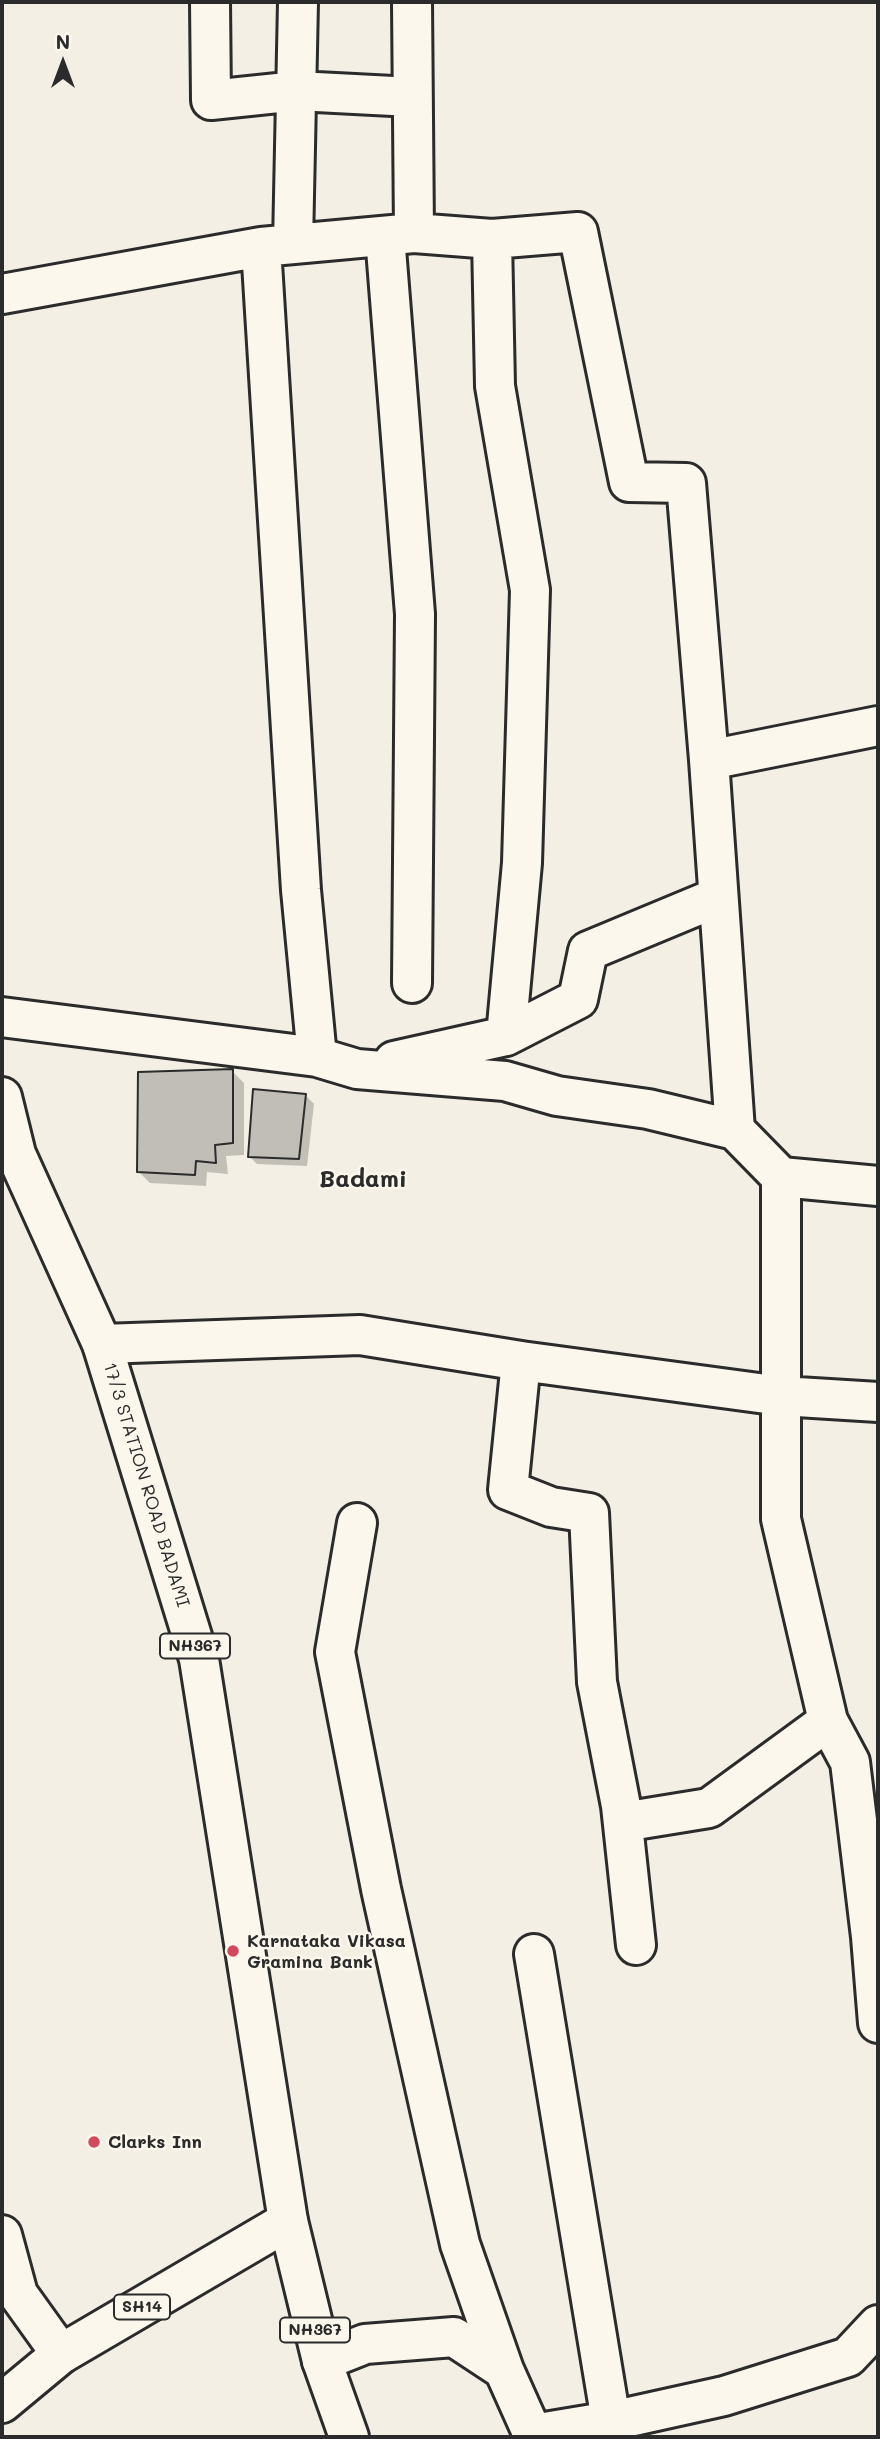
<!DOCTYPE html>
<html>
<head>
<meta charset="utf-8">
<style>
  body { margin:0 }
  #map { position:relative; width:880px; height:2439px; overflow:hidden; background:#f3efe4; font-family:Mali,sans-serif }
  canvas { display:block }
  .frame { position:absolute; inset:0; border:4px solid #2b2b2b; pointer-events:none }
  .north { position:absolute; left:28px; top:28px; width:70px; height:70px; -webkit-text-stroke:5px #fbf7ec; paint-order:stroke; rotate:0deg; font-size:19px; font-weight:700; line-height:28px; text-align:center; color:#2b2b2b }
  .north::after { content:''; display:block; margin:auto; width:24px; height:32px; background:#2b2b2b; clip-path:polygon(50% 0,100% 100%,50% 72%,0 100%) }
</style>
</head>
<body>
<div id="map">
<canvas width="880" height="2439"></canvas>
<div class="frame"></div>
<div class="north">N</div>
</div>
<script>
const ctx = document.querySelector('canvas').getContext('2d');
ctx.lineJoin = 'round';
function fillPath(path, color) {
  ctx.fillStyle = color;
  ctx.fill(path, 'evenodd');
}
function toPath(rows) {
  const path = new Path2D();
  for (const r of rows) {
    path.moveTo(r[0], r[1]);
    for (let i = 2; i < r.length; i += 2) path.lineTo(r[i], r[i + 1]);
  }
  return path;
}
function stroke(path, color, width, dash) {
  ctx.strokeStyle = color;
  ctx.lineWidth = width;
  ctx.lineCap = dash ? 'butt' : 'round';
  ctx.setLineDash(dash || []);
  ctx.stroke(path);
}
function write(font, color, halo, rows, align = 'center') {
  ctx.font = font + ' Mali,sans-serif';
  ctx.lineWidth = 5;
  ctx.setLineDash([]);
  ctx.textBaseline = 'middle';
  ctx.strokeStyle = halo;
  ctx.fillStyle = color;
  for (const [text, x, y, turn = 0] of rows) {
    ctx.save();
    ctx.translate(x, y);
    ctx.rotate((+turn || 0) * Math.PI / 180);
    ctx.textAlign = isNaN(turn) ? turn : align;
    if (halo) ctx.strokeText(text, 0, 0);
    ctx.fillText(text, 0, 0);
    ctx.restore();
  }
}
fillPath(toPath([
  [232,1071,244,1083,244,1155,226,1156,228,1174,207,1172,206,1186,150,1183,138,1171],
  [306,1096,314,1104,307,1166,257,1164,249,1156]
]), '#0003');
const building = toPath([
  [233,1069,233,1143,215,1145,216,1163,196,1161,195,1175,137,1172,138,1072,233,1069],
  [253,1089,306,1094,299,1159,248,1157,253,1089]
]);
fillPath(building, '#c0beb6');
stroke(building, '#2b2b2b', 2);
const street = toPath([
  [210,2,211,100,297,91,412,97],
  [412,2,414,233],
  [385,236,415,614,412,983],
  [492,239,495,386,530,590,522,863,506,1036],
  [293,244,298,2],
  [2,294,261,247],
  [709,760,878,726],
  [2,1017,317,1057,357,1069,505,1081,557,1096,648,1109,735,1130,781,1177,781,1519,828,1721,850,1762,871,1937,878,2023],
  [317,1057,301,890,261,247,414,233,492,239,578,232,629,482,686,483,709,760,735,1130],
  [394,1061,506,1036,578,999,588,951,718,897],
  [781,1177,878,1186],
  [102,1344,360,1335,521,1361,781,1396,878,1402],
  [521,1361,508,1490,551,1507,589,1513,597,1682,621,1806,636,1945],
  [357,1523,335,1652,381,1889,460,2244,504,2370],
  [623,1822,709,1808,828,1721],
  [534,1954,611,2421],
  [2,2235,18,2294,61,2354],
  [322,2361,365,2344,454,2337,504,2370,534,2437],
  [533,2434,611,2421,724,2396,848,2357,878,2325]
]);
const primary = toPath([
  [2,2403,61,2354,288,2221]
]);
const highway = toPath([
  [2,1097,16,1154,102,1344,199,1659,288,2221,322,2361,349,2437]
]);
stroke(street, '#2b2b2b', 44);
stroke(primary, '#2b2b2b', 44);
stroke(highway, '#2b2b2b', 44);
stroke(street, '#fbf7ec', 38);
stroke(primary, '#fbf7ec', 38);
stroke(highway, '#fbf7ec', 38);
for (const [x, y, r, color] of [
  [233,1951,7,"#d1495b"],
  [94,2142,7,"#d1495b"]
]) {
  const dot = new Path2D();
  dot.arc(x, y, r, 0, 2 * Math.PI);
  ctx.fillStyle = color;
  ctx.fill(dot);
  stroke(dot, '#fbf7ec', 2.5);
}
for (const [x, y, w] of [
  [195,1646,70],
  [142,2307,56],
  [315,2330,70]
]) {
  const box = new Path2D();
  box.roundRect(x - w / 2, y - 12.5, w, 25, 5);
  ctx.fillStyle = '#fbf7ec';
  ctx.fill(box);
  stroke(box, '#2b2b2b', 2);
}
write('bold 16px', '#2b2b2b', null, [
  ["NH367",195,1646],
  ["SH14",142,2307],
  ["NH367",315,2330]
]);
write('18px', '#2b2b2b', '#fbf7ec', [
  ["17/3 STATION ROAD BADAMI",146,1485,73]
]);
write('bold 18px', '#2b2b2b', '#fbf7ec', [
  ["Karnataka Vikasa",247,1941],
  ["Gramina Bank",247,1962],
  ["Clarks Inn",108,2142]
], 'left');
write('bold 24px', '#2b2b2b', '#fbf7ec', [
  ["Badami",363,1180]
]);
</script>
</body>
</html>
